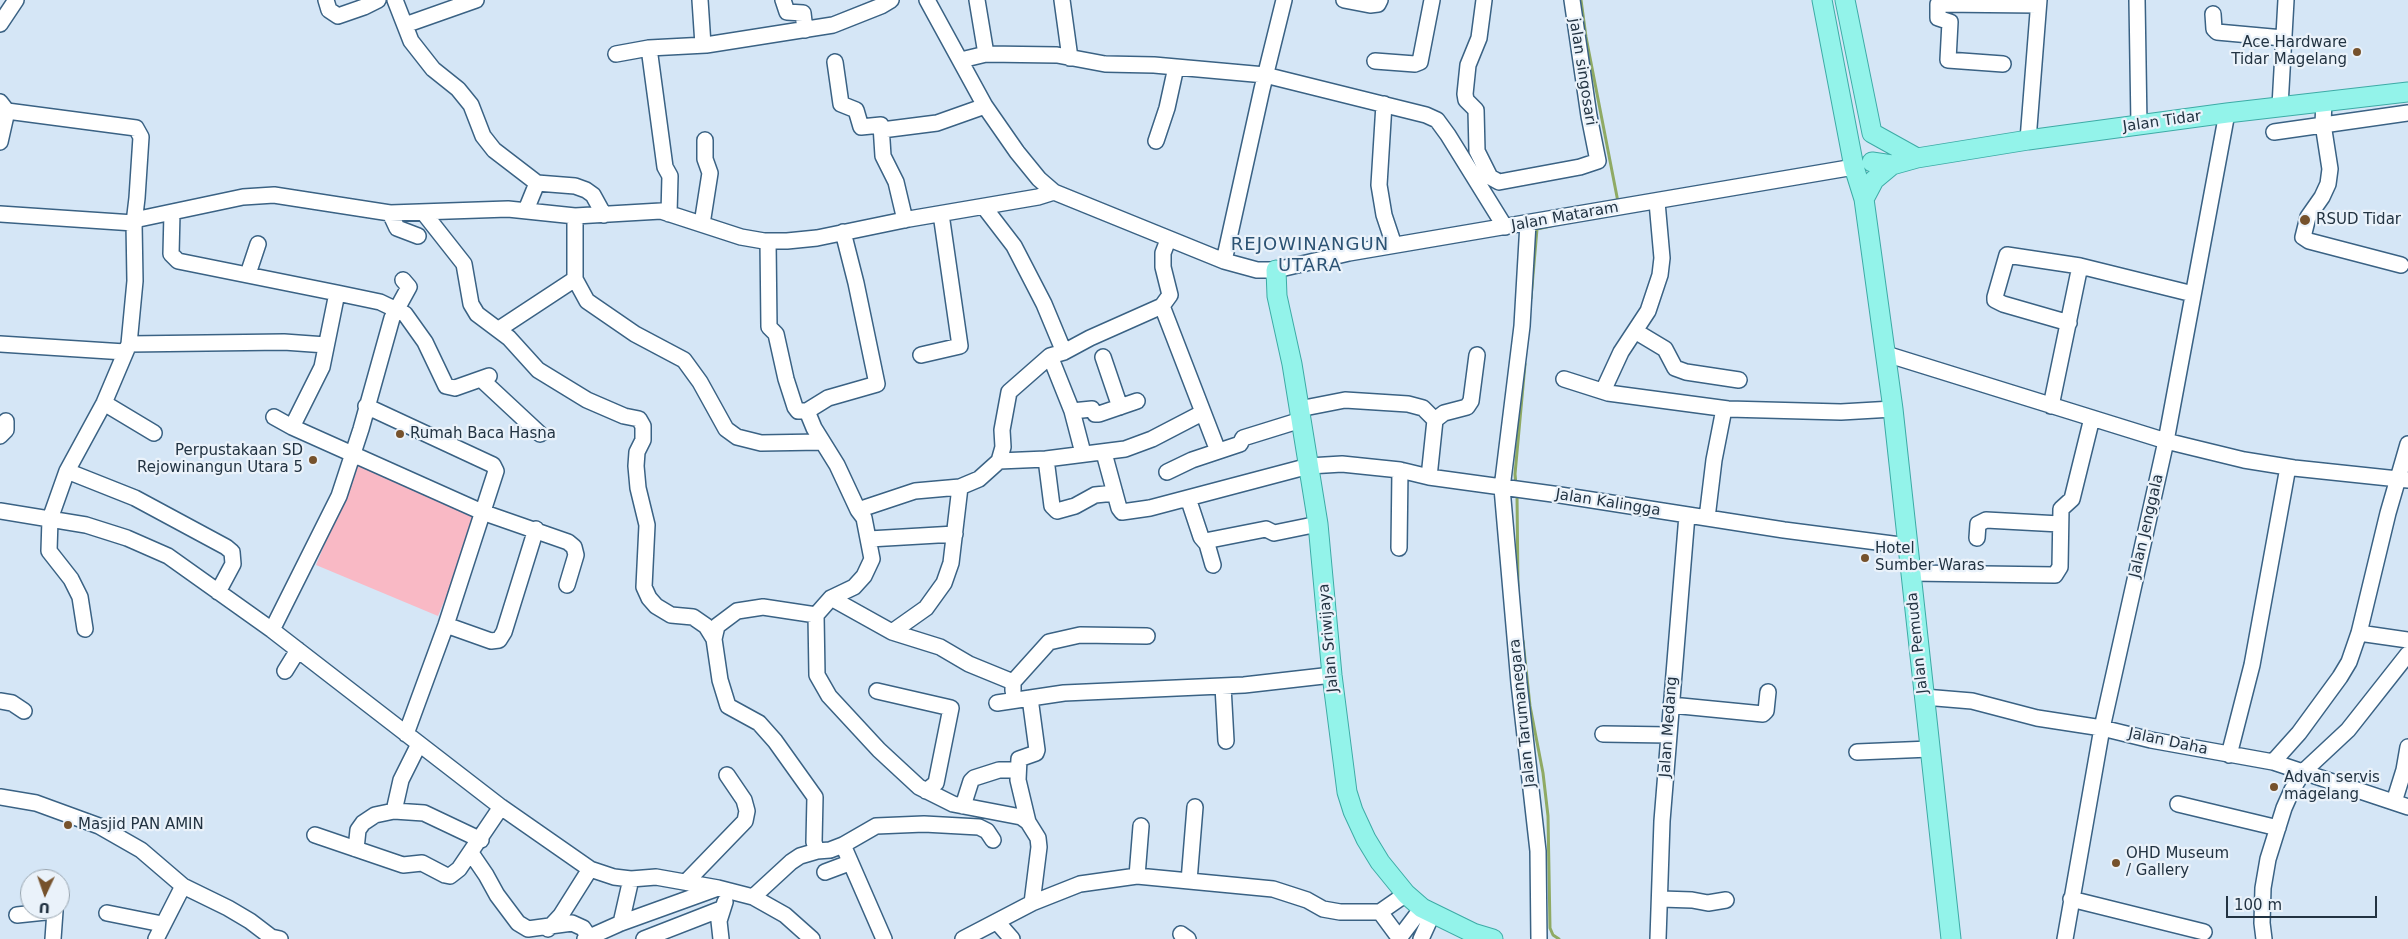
<!DOCTYPE html>
<html>
<head>
<meta charset="utf-8">
<style>
  body { margin:0 }
  #map { position:relative; width:2408px; height:939px; overflow:hidden; background:#d5e6f6; font-family:"DejaVu Sans",sans-serif }
  canvas { display:block }
  .north { position:absolute; left:20px; top:869px; width:50px; height:50px; box-sizing:border-box; background:#eaf2fa; border:1px solid #9aa6b0; border-radius:50%; rotate:183deg; font-size:14px; font-weight:700; line-height:20px; text-align:center; color:#223342 }
  .north::after { content:''; display:block; margin:auto; width:18px; height:22px; background:#76522c; clip-path:polygon(50% 0,100% 100%,50% 72%,0 100%) }
  .scale { position:absolute; left:2226px; top:896px; width:151px; height:22px; box-sizing:border-box; border:2px solid #223342; border-top:0; padding-left:6px; font-size:15px; line-height:18px; white-space:nowrap; color:#223342; -webkit-text-stroke:4px #eaf2fa; paint-order:stroke }
</style>
</head>
<body>
<div id="map">
<canvas width="2408" height="939"></canvas>
<div class="north">U</div>
<div class="scale">100 m</div>
</div>
<script>
const ctx = document.querySelector('canvas').getContext('2d');
ctx.lineJoin = 'round';
function fillPath(path, color) {
  ctx.fillStyle = color;
  ctx.fill(path, 'evenodd');
}
function toPath(rows) {
  const path = new Path2D();
  for (const r of rows) {
    path.moveTo(r[0], r[1]);
    for (let i = 2; i < r.length; i += 2) path.lineTo(r[i], r[i + 1]);
  }
  return path;
}
function stroke(path, color, width, dash) {
  ctx.strokeStyle = color;
  ctx.lineWidth = width;
  ctx.lineCap = dash ? 'butt' : 'round';
  ctx.setLineDash(dash || []);
  ctx.stroke(path);
}
function write(font, color, halo, rows, align = 'center') {
  ctx.font = font + ' "DejaVu Sans",sans-serif';
  ctx.lineWidth = 4.5;
  ctx.setLineDash([]);
  ctx.textBaseline = 'middle';
  ctx.strokeStyle = halo;
  ctx.fillStyle = color;
  for (const [text, x, y, turn = 0] of rows) {
    ctx.save();
    ctx.translate(x, y);
    ctx.rotate((+turn || 0) * Math.PI / 180);
    ctx.textAlign = isNaN(turn) ? turn : align;
    if (halo) ctx.strokeText(text, 0, 0);
    ctx.fillText(text, 0, 0);
    ctx.restore();
  }
}
fillPath(toPath([
  [358,463,481,513,438,616,316,565]
]), '#f9b9c5');
stroke(toPath([
  [1581,0,1586,37,1618,202],
  [1531,298,1537,229,1551,226],
  [1516,485,1515,474,1525,364],
  [1517,494,1518,590],
  [1523,641,1530,706,1543,773,1548,816,1550,928,1553,935,1559,939]
]), '#8faa64', 3);
const minor = toPath([
  [326,0,329,10,338,16,364,7,378,0],
  [395,0,411,41,433,69,458,89,471,105,483,136,494,150,537,183,526,210],
  [700,0,703,45],
  [783,0,787,12,803,13,805,30],
  [927,0,985,106,1017,152,1039,179,1054,192,1224,261,1257,270,1276,270,1349,253,1854,167],
  [977,0,986,54],
  [1062,0,1070,58],
  [1344,0,1370,5,1378,4,1380,0],
  [1484,0,1479,38,1468,65,1465,94,1466,100,1476,110,1477,151,1490,177,1499,182,1580,167,1598,161,1589,116,1572,0],
  [2137,0,2139,125],
  [2213,14,2214,29,2217,32,2283,38],
  [0,24,16,0],
  [405,25,476,0],
  [616,54,649,48],
  [961,60,986,54,1057,55,1105,64,1154,65,1265,75,1426,115,1437,120,1448,135,1505,227],
  [1375,61,1415,64,1420,62,1432,0],
  [835,62,841,104,856,110,861,127,881,125,883,156,896,182,905,220],
  [2003,64,1948,60,1950,22,1938,18,1938,4,2038,5],
  [2324,101,2323,124,2330,169,2328,184,2322,197,2308,217,2303,237,2309,241,2401,265],
  [0,102,7,111,0,142],
  [1384,104,1379,185,1384,215,1394,245],
  [2280,106,2286,0],
  [882,130,937,123,985,106],
  [2274,132,2408,113],
  [2028,140,2039,0],
  [1156,141,1167,108,1176,67],
  [537,183,575,186,586,190,593,195,604,215],
  [984,207,1014,246,1044,304,1064,352],
  [423,212,464,264,471,304,477,314,509,338,538,370,587,400,624,416,639,419,643,426,643,440,637,452,636,466,638,488,647,525,644,587,649,598,656,606,671,615,693,617,706,626,714,639,720,680,728,706,759,723,775,741,815,797,814,842,817,851,830,850,843,845,876,826,924,824,979,827,987,831,993,840],
  [172,213,171,254,178,261,337,293,322,367,292,427,482,512,568,542,574,547,576,555,567,585],
  [390,213,397,228,418,236],
  [0,214,134,223,137,198,141,137,136,128,7,111],
  [669,214,670,176,665,167,649,48,706,45,833,25,881,6,891,0],
  [575,216,575,279,587,301,635,334,684,360,700,382,726,429,737,437,761,443,821,442],
  [1528,223,1522,326,1502,488,1519,683,1538,851,1539,939],
  [702,224,710,173,705,159,705,140],
  [843,232,856,283,877,384,828,398,807,411,814,428,837,465,858,510,915,491,960,487,979,479,999,461,1003,447,1002,430,1009,392,1050,356,1064,352,1090,338,1162,306,1218,451],
  [768,241,769,327,776,334,786,379,795,407,798,411,807,411],
  [1224,261,1262,89,1284,0],
  [248,274,258,244],
  [337,293,380,302,405,314,425,342,446,386,455,388,489,376],
  [1162,306,1170,295,1163,267,1163,253,1168,240],
  [2069,323,2003,304,1995,300,1995,297,2007,255,2080,266],
  [499,329,575,279],
  [1635,331,1665,349,1675,368,1686,372,1739,380],
  [0,344,125,352],
  [129,344,284,342,326,345],
  [1886,354,2166,441,2244,460,2294,468,2408,480],
  [921,355,960,346,941,214],
  [1050,356,1072,411,1083,453],
  [1103,357,1120,407],
  [1564,379,1608,393,1728,409,1841,412,1893,409],
  [482,380,540,434],
  [1603,391,1621,352,1648,311,1660,275,1662,258,1657,202],
  [104,403,154,433],
  [366,406,493,465,496,471,446,625,406,734],
  [2051,406,2080,266,2193,294],
  [1299,409,1345,400,1408,404,1423,408,1435,420],
  [1072,411,1092,409,1095,414,1099,414,1137,401],
  [274,417,292,427],
  [0,436,6,430,6,421],
  [1104,453,1119,508,1122,512,1150,508,1309,466,1342,464,1400,470,1429,477,1560,495,1784,530,1908,546],
  [1046,459,1052,506,1057,511,1075,506,1095,495,1115,493],
  [999,461,1046,459,1125,449,1152,439,1202,413],
  [67,471,135,498,226,547,232,552,233,564,218,592],
  [1167,472,1192,460,1240,444,1243,438,1301,420],
  [1429,477,1435,420,1444,413,1467,407,1471,401,1477,355],
  [1188,498,1201,537,1207,544,1213,565],
  [858,510,864,518,872,559,864,576,854,587,831,598,816,615,817,675,829,696,879,750,919,787,953,804,1021,817,1028,822],
  [0,511,86,525,127,538,168,556,272,630,501,807,590,869,614,877,631,879,656,877,718,888,753,897,785,915,812,939],
  [1707,518,1714,460,1724,409],
  [1977,538,1978,524,1986,520,2060,524],
  [869,539,955,534],
  [1205,541,1266,529,1274,533,1318,524],
  [1399,548,1400,470],
  [1911,573,2055,575,2060,567,2061,509,2072,499,2092,418],
  [831,598,892,632,926,608,944,583,951,563,960,487],
  [446,625,491,641,499,640,504,632,536,529],
  [85,629,80,597,71,579,49,551,50,519,67,471,104,403,129,344,135,281,134,223,139,219,243,197,274,195,390,213,508,209,575,216,661,211,741,237,764,241,787,241,817,238,909,219,1038,197,1054,192],
  [272,630,339,496,361,429,392,318,409,287,403,280],
  [892,632,940,647,969,664,1013,682,1013,691],
  [2359,633,2408,640],
  [714,639,717,626,737,611,763,607,816,615],
  [285,671,298,650],
  [1013,682,1049,642,1080,635,1147,636],
  [1223,686,1226,741],
  [877,691,951,708,936,783,926,791],
  [1924,697,1972,701,2037,718,2102,728,2151,740,2273,762,2408,807],
  [1030,698,1037,750,1036,753,1019,759,1018,780,1028,822,1038,838,1039,847,1032,903],
  [0,701,12,703,24,711],
  [997,703,1064,693,1244,685,1332,675],
  [1671,705,1763,714,1766,711,1768,692],
  [1603,734,1669,735],
  [1857,752,1930,749],
  [2229,755,2252,665,2288,467],
  [2273,762,2299,733,2340,677,2349,662,2359,633,2388,513,2408,444],
  [0,797,36,803,99,826,141,850,183,886,156,939],
  [2394,802,2404,770,2408,747],
  [2178,804,2278,828],
  [963,806,971,781,974,778,999,770,1018,770],
  [394,811,401,780,419,744],
  [315,835,403,865,422,863,445,875,450,876,459,869,501,807],
  [843,845,884,939],
  [356,849,358,830,363,823,375,815,394,811,424,813,481,840],
  [471,853,486,875,497,895,518,923,528,929,572,923,583,928,589,937],
  [825,872,849,863],
  [1137,876,1141,826],
  [1189,881,1195,807],
  [686,882,745,821,747,811,744,800,727,775],
  [183,886,228,908,250,921,271,937,280,939],
  [753,897,791,862,800,856,817,851],
  [1661,899,1692,900,1708,903,1726,900],
  [2071,899,2204,932],
  [1380,912,1400,939],
  [107,913,162,924],
  [17,915,55,911,53,939],
  [621,923,631,879],
  [998,923,1012,939],
  [548,929,561,915,590,869],
  [1181,934,1188,939],
  [1400,937,1422,908],
  [585,939,621,923,718,888],
  [644,939,721,909],
  [721,939,719,921,725,902],
  [963,939,1032,903,1080,884,1137,876,1273,889,1307,900,1323,909,1340,912,1380,912,1406,894],
  [1421,939,1432,915],
  [1658,939,1662,821,1687,515],
  [2065,939,2102,728,2166,441,2227,113],
  [2264,939,2262,923,2263,888,2268,859,2284,808,2292,790,2303,772,2348,730,2408,654]
]);
const major = toPath([
  [1822,0,1854,167,1864,199,1893,409,1951,939],
  [1845,0,1872,133,1917,158],
  [1872,162,1892,165,1917,158,2028,140,2227,113,2408,92],
  [1864,199,1874,180,1892,165],
  [1276,270,1277,296,1292,364,1318,524,1332,675,1347,792,1353,811,1366,839,1380,862,1406,894,1422,908,1473,933,1493,939]
]);
stroke(minor, '#3a6284', 18);
stroke(major, '#3daba6', 21);
stroke(minor, '#fff', 15);
stroke(major, '#93f3ea', 19);
for (const [x, y, r, color] of [
  [2357,52,5,"#76522c"],
  [2305,220,6,"#76522c"],
  [400,434,5,"#76522c"],
  [313,460,5,"#76522c"],
  [1865,558,5,"#76522c"],
  [2274,787,5,"#76522c"],
  [68,825,5,"#76522c"],
  [2116,863,5,"#76522c"]
]) {
  const dot = new Path2D();
  dot.arc(x, y, r, 0, 2 * Math.PI);
  ctx.fillStyle = color;
  ctx.fill(dot);
  stroke(dot, '#eaf2fa', 2);
}
write('15px', '#223342', '#eaf2fa', [
  ["Ace Hardware",2347,43,"right"],
  ["Tidar Magelang",2347,60,"right"],
  ["RSUD Tidar",2316,220],
  ["Rumah Baca Hasna",410,434],
  ["Perpustakaan SD",303,451,"right"],
  ["Rejowinangun Utara 5",303,468,"right"],
  ["Hotel",1875,549],
  ["Sumber Waras",1875,566],
  ["Advan servis",2284,778],
  ["magelang",2284,795],
  ["Masjid PAN AMIN",78,825],
  ["OHD Museum",2126,854],
  ["/ Gallery",2126,871]
], 'left');
write('15px', '#223342', '#eaf2fa', [
  ["jalan singosari",1582,72,81],
  ["Jalan Tidar",2162,122,-8],
  ["Jalan Mataram",1565,217,-10],
  ["Jalan Kalingga",1608,503,9],
  ["Jalan Jenggala",2147,526,-77],
  ["Jalan Sriwijaya",1329,638,-95],
  ["Jalan Pemuda",1918,643,-96],
  ["Jalan Tarumanegara",1523,713,-96],
  ["Jalan Medang",1669,727,-86],
  ["Jalan Daha",2168,742,12]
]);
ctx.letterSpacing = '1px';
write('18px', '#2b5273', '#eaf2fa', [
  ["REJOWINANGUN",1310,245],
  ["UTARA",1310,266]
]);
ctx.letterSpacing = '0px';
</script>
</body>
</html>
